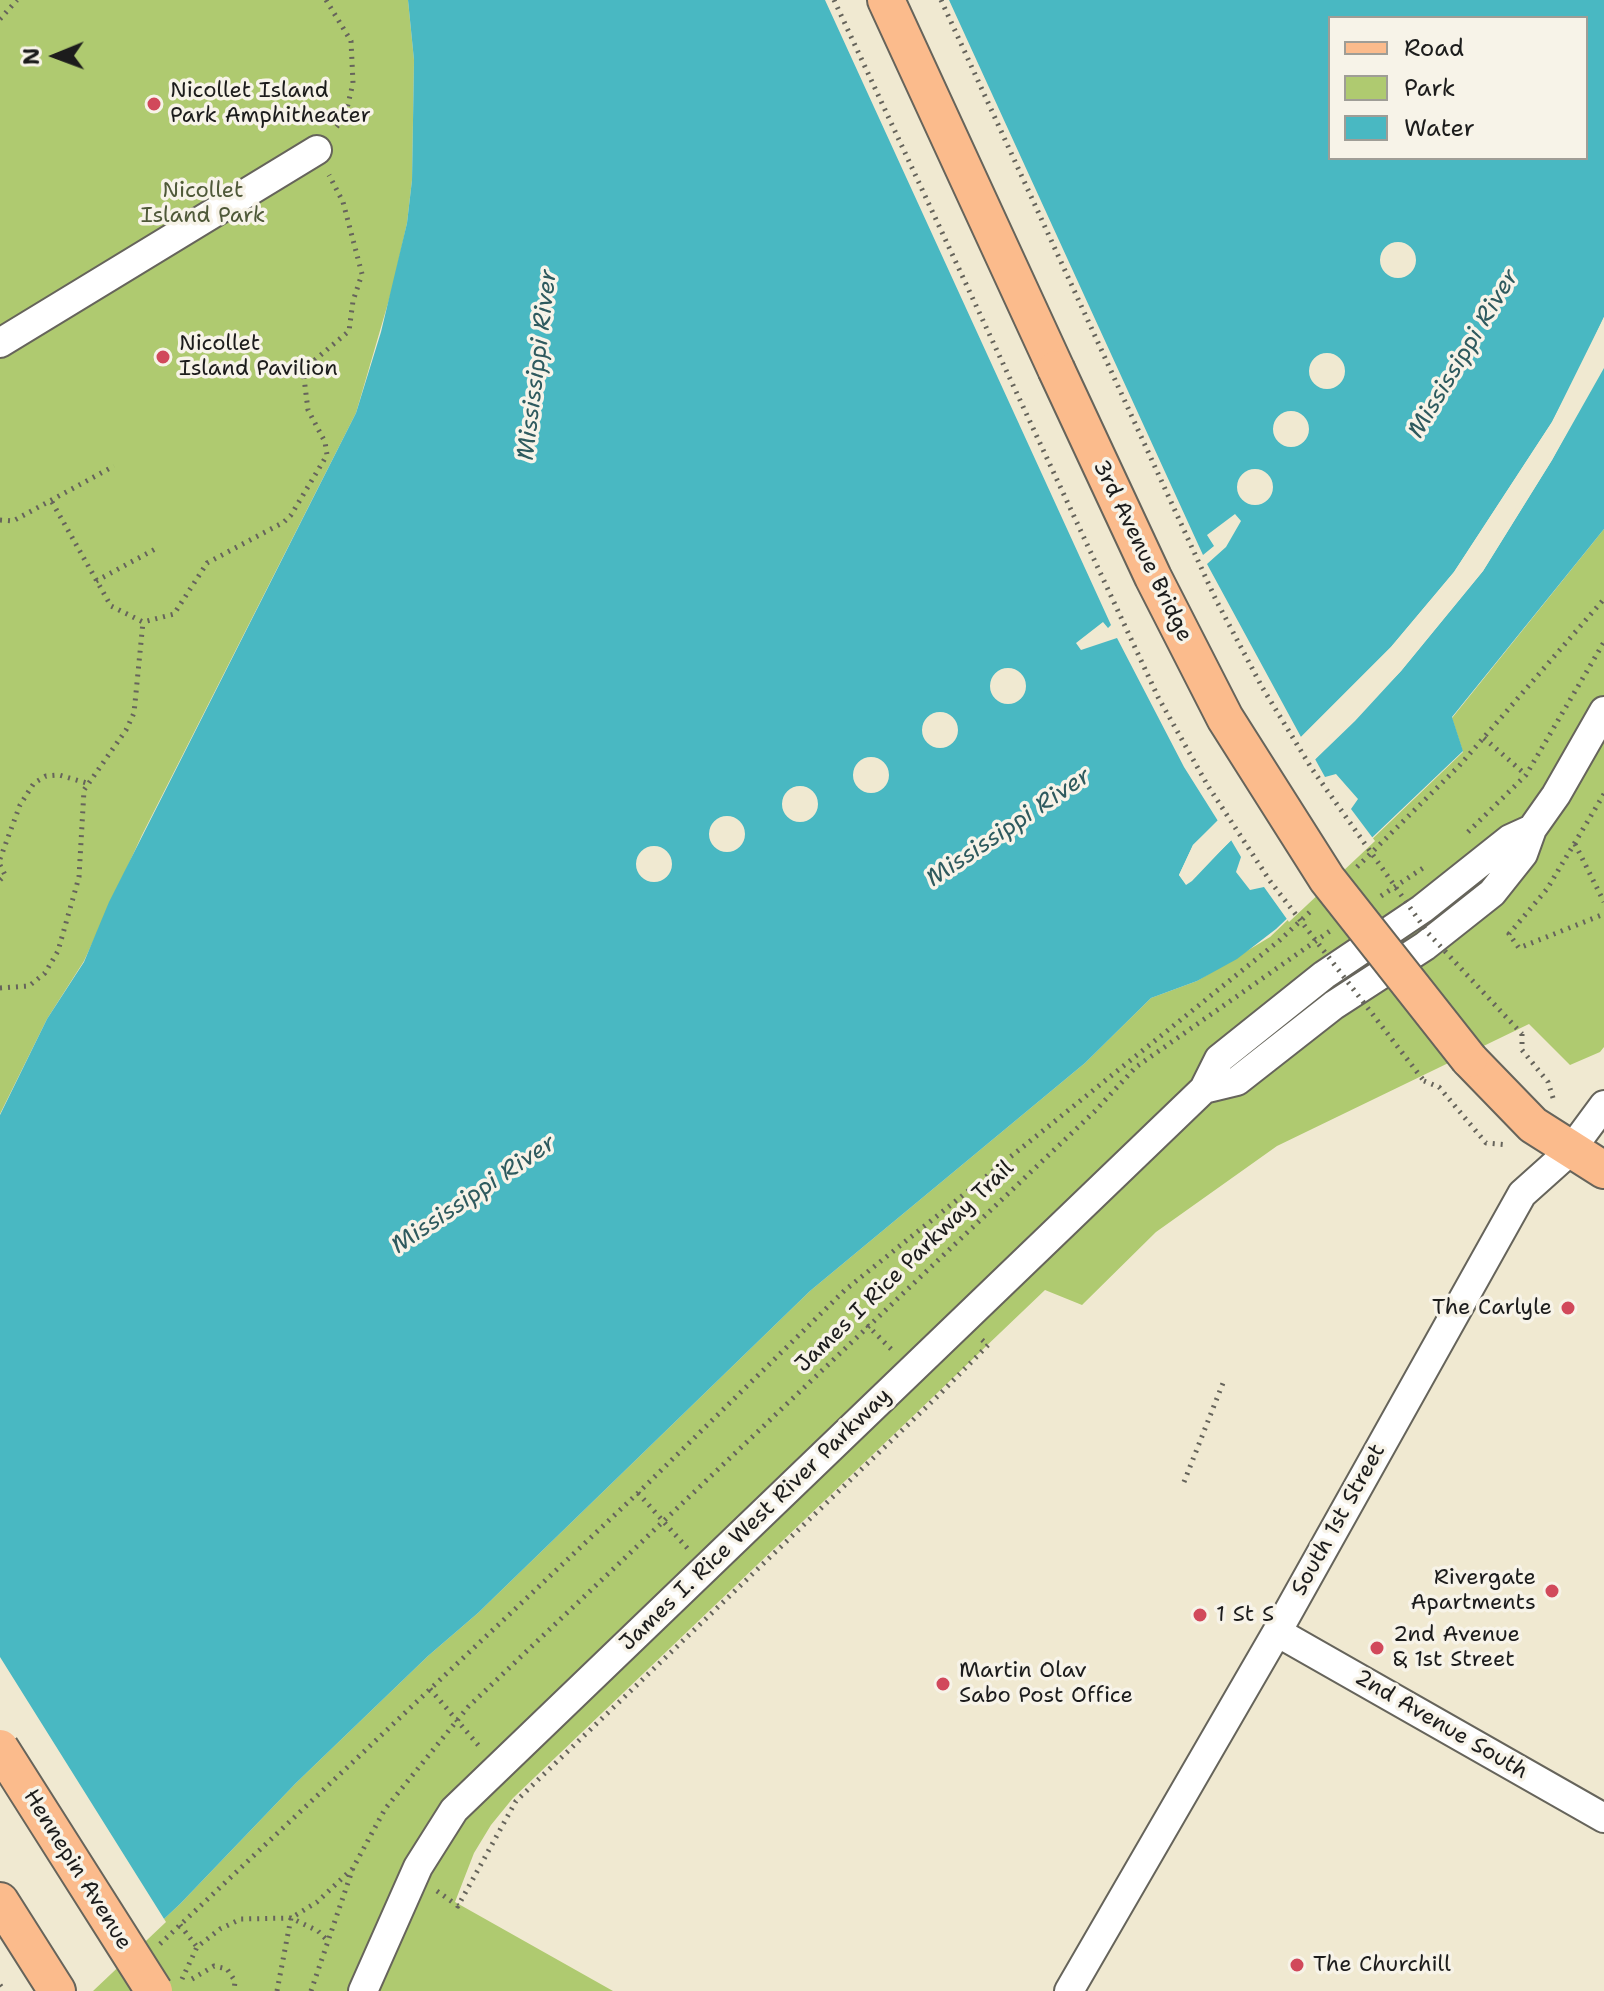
<!DOCTYPE html>
<html>
<head>
<meta charset="utf-8">
<style>
  body { margin:0 }
  #map { position:relative; width:1604px; height:1991px; overflow:hidden; background:#f0e9d1; font-family:"Shantell Sans",sans-serif }
  canvas { display:block }
  .legend { position:absolute; left:1328px; top:16px; width:260px; height:144px; box-sizing:border-box; background:#f7f3e8; border:2px solid #9f9d96; margin:0; padding:10px 14px; list-style:none; font-size:24px; color:#1c1c1c }
  .legend li { display:flex; align-items:center; gap:16px; height:40px }
  .legend b { width:40px; border:2px solid #9f9d96 }
  .north { position:absolute; left:16px; top:16px; width:80px; height:80px; -webkit-text-stroke:6px #f7f3e8; paint-order:stroke; rotate:269deg; font-size:22px; font-weight:700; line-height:32px; text-align:center; color:#1c1c1c }
  .north::after { content:''; display:block; margin:auto; width:28px; height:36px; background:#1c1c1c; clip-path:polygon(50% 0,100% 100%,50% 72%,0 100%) }
</style>
</head>
<body>
<div id="map">
<canvas width="1604" height="1991"></canvas>
<ul class="legend">
<li><b style="height:10px;background:#fbbb8c"></b>Road</li>
<li><b style="height:22px;background:#afca70"></b>Park</li>
<li><b style="height:22px;background:#49b8c2"></b>Water</li>
</ul>
<div class="north">N</div>
</div>
<script>
const ctx = document.querySelector('canvas').getContext('2d');
ctx.lineJoin = 'round';
function fillPath(path, color) {
  ctx.fillStyle = color;
  ctx.fill(path, 'evenodd');
}
function toPath(rows) {
  const path = new Path2D();
  for (const r of rows) {
    if (r.length === 3) {
      path.moveTo(r[0] + r[2], r[1]);
      path.arc(r[0], r[1], r[2], 0, 2 * Math.PI);
      continue;
    }
    path.moveTo(r[0], r[1]);
    for (let i = 2; i < r.length; i += 2) path.lineTo(r[i], r[i + 1]);
  }
  return path;
}
function stroke(path, color, width, dash) {
  ctx.strokeStyle = color;
  ctx.lineWidth = width;
  ctx.lineCap = dash ? 'butt' : 'round';
  ctx.setLineDash(dash || []);
  ctx.stroke(path);
}
function write(font, color, halo, rows, align = 'center') {
  ctx.font = font + ' "Shantell Sans",sans-serif';
  ctx.lineWidth = 7;
  ctx.setLineDash([]);
  ctx.textBaseline = 'middle';
  ctx.strokeStyle = halo;
  ctx.fillStyle = color;
  for (const [text, x, y, turn = 0] of rows) {
    ctx.save();
    ctx.translate(x, y);
    ctx.rotate((+turn || 0) * Math.PI / 180);
    ctx.textAlign = isNaN(turn) ? turn : align;
    if (halo) ctx.strokeText(text, 0, 0);
    ctx.fillText(text, 0, 0);
    ctx.restore();
  }
}
fillPath(toPath([
  [0,0,408,0,414,60,412,180,407,223,393,286,356,413,142,835,84,961,47,1019,0,1114],
  [1604,529,1604,1047,1600,1052,1570,1065,1529,1024,1277,1146,1156,1232,1082,1305,1045,1290,513,1798,491,1825,474,1853,455,1902,613,1991,87,1991,180,1904,296,1783,428,1656,478,1613,810,1291,1085,1063,1151,998,1197,981,1270,937,1463,752,1452,718]
]), '#afca70');
fillPath(toPath([
  [408,0,1604,0,1604,317,1577,375,1552,422,1454,572,1391,647,1193,845,1179,875,1186,884,1355,721,1401,671,1483,571,1552,460,1604,368,1604,529,1452,717,1463,751,1276,929,1237,959,1197,981,1151,998,1085,1063,810,1291,478,1613,428,1656,296,1783,180,1904,87,1991,0,1991,0,1115,47,1019,84,962,109,902,356,413,381,332,407,223,412,180,414,60],
  [1330,18,1586,18,1586,158,1330,158]
]), '#49b8c2');
fillPath(toPath([
  [825,0,949,0,1203,555,1214,546,1207,535,1235,514,1241,521,1226,547,1207,564,1301,737,1391,647,1454,572,1552,422,1604,317,1604,326,1555,424,1457,574,1394,649,1196,847,1184,875,1187,879,1398,669,1479,569,1604,364,1552,460,1483,571,1401,671,1315,759,1325,777,1336,774,1358,799,1351,809,1375,841,1289,922,1264,887,1250,890,1236,872,1241,857,1231,840,1192,881,1186,885,1179,875,1193,845,1218,821,1184,767,1117,638,1081,650,1076,643,1103,622,1108,628,1111,625],
  [1398,260,18],
  [1327,371,18],
  [1291,429,18],
  [1255,487,18],
  [1008,686,18],
  [940,730,18],
  [871,775,18],
  [800,804,18],
  [727,834,18],
  [654,864,18],
  [0,1657,166,1922,93,1991,0,1991]
]), '#f0e9d1');
const minor = toPath([
  [0,343,317,150],
  [1204,1089,1237,1081,1334,1005,1425,946,1492,893,1523,854,1532,829,1556,795,1604,711],
  [1277,1632,1604,1818],
  [363,1991,418,1867,454,1810,1204,1089,1219,1059,1324,975,1422,909,1510,839,1532,829],
  [1069,1991,1277,1632,1522,1194,1570,1151,1604,1105]
]);
const major = toPath([
  [886,0,1056,369],
  [1469,1059,1533,1125,1604,1170],
  [0,1901,57,1991]
]);
stroke(minor, '#66645b', 32);
stroke(major, '#66645b', 40);
stroke(toPath([
  [326,0,351,41,353,83,345,117,334,130],
  [0,19,17,0],
  [52,502,111,606,143,622,174,614,207,563,284,522,291,515,327,455,325,442,308,410,303,370,349,331,353,301,362,274,343,202,329,175],
  [0,520,13,521,114,466],
  [96,581,159,547],
  [1484,738,1526,775],
  [1604,794,1547,889,1509,934,1519,948,1604,914],
  [1468,832,1526,775,1604,642],
  [1575,844,1604,902],
  [0,859,20,805,34,783,46,776,59,775,87,783],
  [0,865,5,875,0,880],
  [1357,867,1459,766,1604,599],
  [1381,896,1423,868],
  [0,988,29,986,45,973,58,951,79,877,84,790,126,730,134,713,143,622],
  [1522,1034,1522,1050,1548,1082,1553,1098],
  [1424,1081,1439,1087,1486,1143,1508,1145],
  [867,1325,894,1352],
  [1184,1482,1223,1383],
  [638,1493,688,1549],
  [430,1689,479,1746],
  [437,1891,458,1906,516,1801,941,1393,988,1345,981,1339],
  [180,1925,197,1947],
  [160,1944,638,1493,845,1290,1280,940,1312,910],
  [182,1979,197,1947,220,1929,241,1919,291,1918,318,1931,328,1941],
  [192,1979,214,1966,227,1969,235,1981,234,1991],
  [0,1985,4,1991],
  [277,1991,291,1918,317,1902,352,1869],
  [311,1991,353,1868,385,1809,468,1707,1094,1112,1136,1067,1330,931]
]), '#66645b', 5, [2, 6]);
stroke(minor, '#fff', 28);
stroke(major, '#fbbb8c', 36);
const majorBridge = toPath([
  [1056,369,1153,577,1225,718,1327,879,1469,1059],
  [0,1748,154,1991]
]);
stroke(majorBridge, '#66645b', 40, []);
stroke(toPath([
  [834,0,1158,697,1208,786,1270,881,1424,1081],
  [941,0,1216,600,1262,687,1312,769,1428,933,1522,1034]
]), '#66645b', 5, [2, 6]);
stroke(majorBridge, '#fbbb8c', 36);
for (const [x, y, r, color] of [
  [154,104,8,"#d1495b"],
  [163,357,8,"#d1495b"],
  [1568,1308,8,"#d1495b"],
  [1552,1591,8,"#d1495b"],
  [1200,1615,8,"#d1495b"],
  [1377,1648,8,"#d1495b"],
  [943,1684,8,"#d1495b"],
  [1297,1965,8,"#d1495b"]
]) {
  const dot = new Path2D();
  dot.arc(x, y, r, 0, 2 * Math.PI);
  ctx.fillStyle = color;
  ctx.fill(dot);
  stroke(dot, '#f7f3e8', 3);
}
write('22px', '#1c1c1c', '#f7f3e8', [
  ["Nicollet Island",170,91],
  ["Park Amphitheater",170,116],
  ["Nicollet",179,344],
  ["Island Pavilion",179,369],
  ["The Carlyle",1552,1308,"right"],
  ["Rivergate",1536,1578,"right"],
  ["Apartments",1536,1603,"right"],
  ["1 St S",1216,1615],
  ["2nd Avenue",1393,1635],
  ["& 1st Street",1393,1660],
  ["Martin Olav",959,1671],
  ["Sabo Post Office",959,1696],
  ["The Churchill",1313,1965]
], 'left');
write('22px', '#4f5939', '#f7f3e8', [
  ["Nicollet",203,191],
  ["Island Park",203,216]
]);
write('22px', '#1c1c1c', '#f7f3e8', [
  ["3rd Avenue Bridge",1142,551,64],
  ["James I Rice Parkway Trail",905,1267,-44],
  ["James I. Rice West River Parkway",756,1520,-44],
  ["South 1st Street",1339,1520,-61],
  ["2nd Avenue South",1441,1725,30],
  ["Hennepin Avenue",77,1870,58]
]);
write('italic 24px', '#2e5a5e', '#f7f3e8', [
  ["Mississippi River",1464,354,-59],
  ["Mississippi River",538,365,-83],
  ["Mississippi River",1009,828,-34],
  ["Mississippi River",474,1195,-34]
]);
</script>
</body>
</html>
